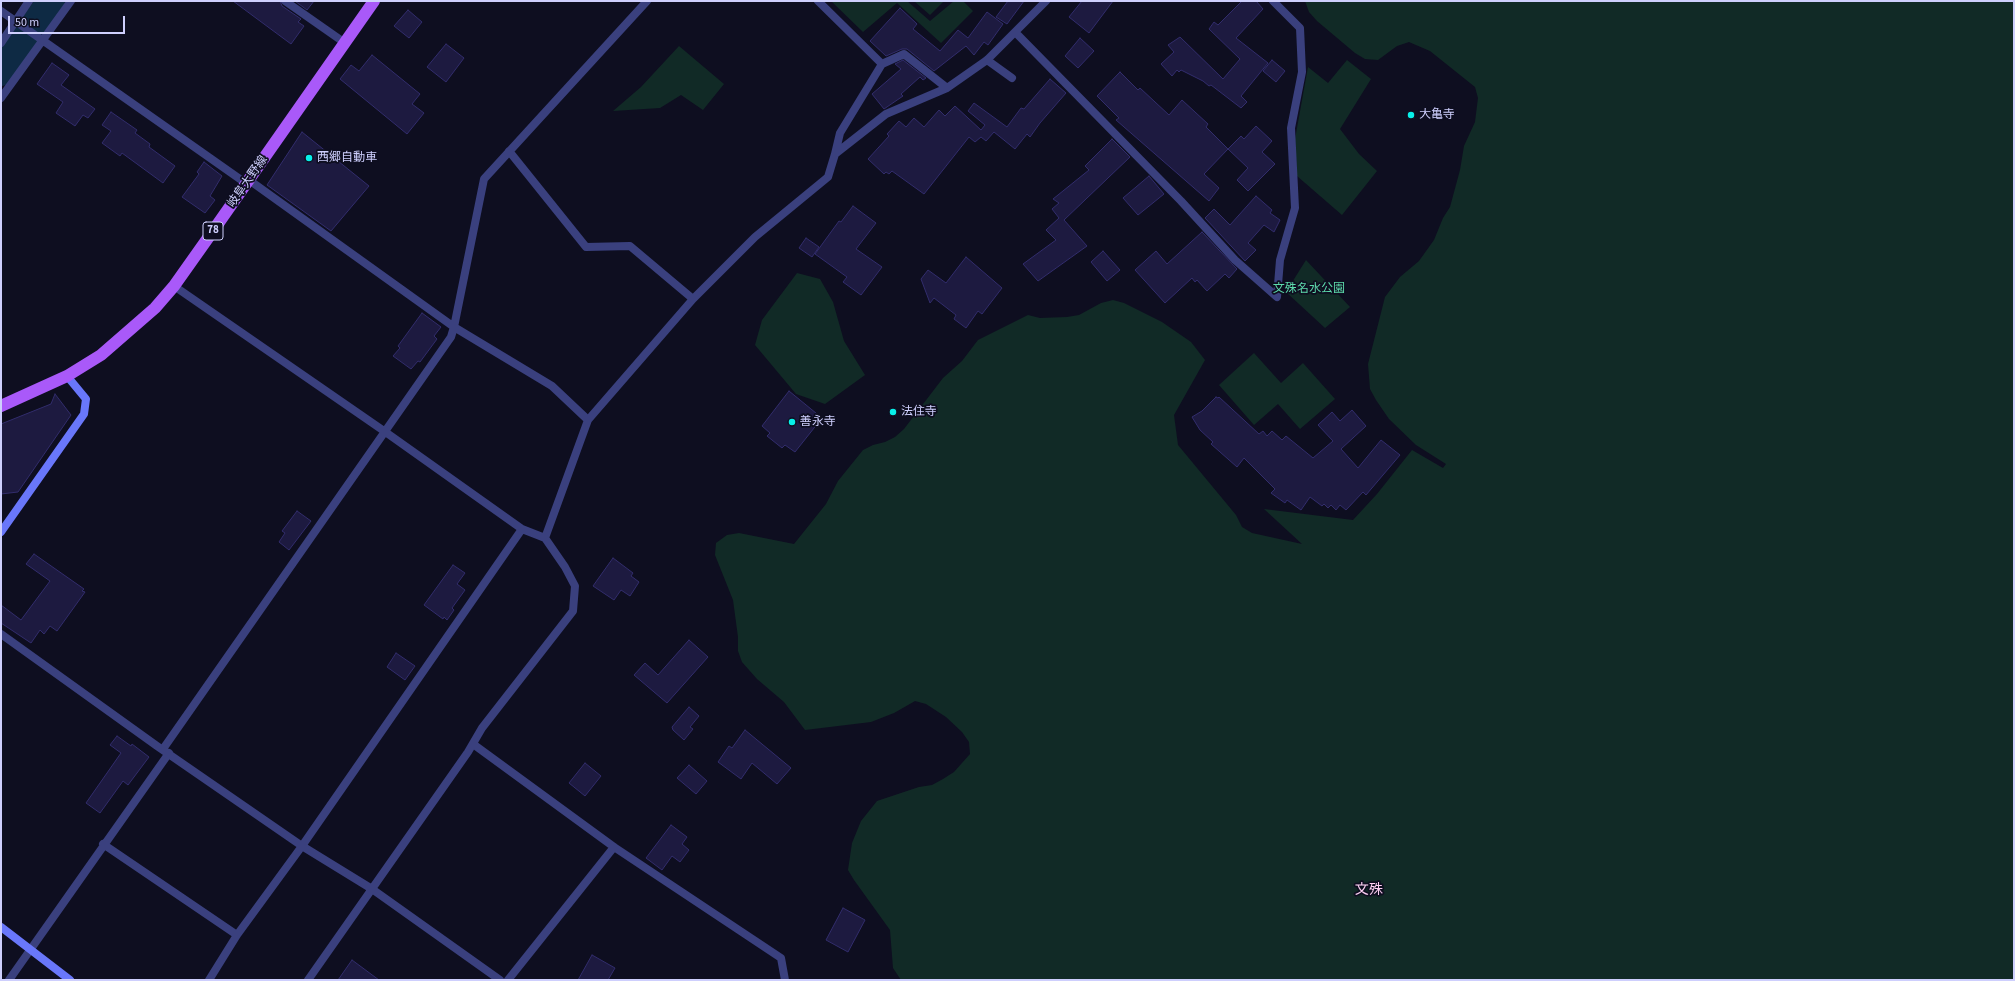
<!DOCTYPE html>
<html>
<head>
<meta charset="utf-8">
<style>
  body { margin:0 }
  #map { position:relative; width:2015px; height:981px; overflow:hidden; background:#0e0e20; font-family:"Source Sans 3",sans-serif }
  canvas { display:block }
  .frame { position:absolute; inset:0; border:2px solid #cecffd; pointer-events:none }
  .scale { position:absolute; left:8px; top:16px; width:117px; height:18px; box-sizing:border-box; border:2px solid #cecffd; border-top:0; padding-left:5px; font-size:12px; line-height:14px; white-space:nowrap; color:#cecffd; -webkit-text-stroke:3px #0e0e20; paint-order:stroke }
</style>
</head>
<body>
<div id="map">
<canvas width="2015" height="981"></canvas>
<div class="frame"></div>
<div class="scale">50 m</div>
</div>
<script>
const ctx = document.querySelector('canvas').getContext('2d');
ctx.lineJoin = 'round';
function fillPath(path, color) {
  ctx.fillStyle = color;
  ctx.fill(path, 'evenodd');
}
function toPath(rows) {
  const path = new Path2D();
  for (const r of rows) {
    path.moveTo(r[0], r[1]);
    for (let i = 2; i < r.length; i += 2) path.lineTo(r[i], r[i + 1]);
  }
  return path;
}
function stroke(path, color, width, dash) {
  ctx.strokeStyle = color;
  ctx.lineWidth = width;
  ctx.lineCap = dash ? 'butt' : 'round';
  ctx.setLineDash(dash || []);
  ctx.stroke(path);
}
function write(font, color, halo, rows, align = 'center') {
  ctx.font = font + ' "Source Sans 3","Noto Sans JP",sans-serif';
  ctx.lineWidth = 3.5;
  ctx.setLineDash([]);
  ctx.textBaseline = 'middle';
  ctx.strokeStyle = halo;
  ctx.fillStyle = color;
  for (const [text, x, y, turn = 0] of rows) {
    ctx.save();
    ctx.translate(x, y);
    ctx.rotate((+turn || 0) * Math.PI / 180);
    ctx.textAlign = isNaN(turn) ? turn : align;
    if (halo) ctx.strokeText(text, 0, 0);
    ctx.fillText(text, 0, 0);
    ctx.restore();
  }
}
fillPath(toPath([
  [831,1,907,1,930,21,954,1,963,1,973,11,941,43,897,3,863,32],
  [914,1,944,1,930,15],
  [1305,1,2014,1,2014,980,901,980,893,968,890,930,854,880,848,870,852,843,861,821,877,801,919,787,932,785,943,779,954,772,970,754,969,742,962,732,946,717,926,704,915,701,894,713,871,722,805,730,784,702,757,679,742,662,738,651,738,637,733,600,715,555,716,543,727,535,739,533,794,544,826,504,838,481,863,450,873,445,885,442,895,437,904,429,943,378,962,361,978,340,1028,315,1040,318,1067,317,1079,315,1101,303,1113,300,1124,303,1162,322,1191,342,1205,360,1174,415,1178,445,1236,515,1242,527,1252,533,1302,544,1264,509,1353,520,1377,494,1412,450,1443,468,1446,464,1416,445,1389,419,1376,400,1370,389,1368,364,1385,297,1400,277,1419,261,1434,240,1443,218,1450,207,1460,170,1464,146,1475,122,1478,98,1475,87,1430,51,1409,42,1397,46,1378,60,1365,59,1355,53,1317,21,1309,12],
  [679,46,724,84,703,110,681,95,660,108,613,111,641,87],
  [1347,60,1371,79,1340,129,1359,154,1377,171,1342,215,1297,176,1295,139,1308,67,1328,83],
  [1306,260,1350,307,1325,328,1286,292],
  [797,273,820,279,833,302,844,341,865,375,825,404,796,394,755,345,762,320],
  [1254,353,1281,383,1303,363,1335,399,1300,429,1278,404,1254,425,1219,385]
]), '#112a26');
stroke(toPath([
  [1,72,51,1]
]), '#0e2a44', 28);
const building = toPath([
  [233,1,280,1,282,6,301,19,298,22,304,26,291,44,233,1],
  [295,1,314,1,307,10,295,1],
  [1008,1,1024,1,1007,24,996,17,1008,1],
  [1082,1,1113,1,1089,33,1069,17,1082,1],
  [1242,1,1256,1,1263,9,1236,38,1268,63,1241,96,1247,102,1241,108,1211,85,1209,86,1203,81,1181,70,1179,72,1177,70,1172,76,1161,64,1174,52,1168,45,1180,37,1223,79,1240,59,1209,29,1214,22,1218,25,1242,1],
  [900,8,917,24,913,29,940,51,958,30,968,38,987,12,1003,24,988,45,984,42,974,55,966,46,934,71,907,49,902,49,886,56,870,41,900,8],
  [408,10,422,22,409,38,394,26,408,10],
  [1080,38,1094,51,1078,68,1065,56,1080,38],
  [446,44,464,58,446,82,427,67,446,44],
  [372,55,420,94,412,104,424,113,407,134,340,79,351,65,359,71,372,55],
  [903,60,926,78,923,80,920,77,901,94,903,96,884,109,872,94,901,69,895,64,903,60],
  [1272,60,1285,71,1276,82,1263,71,1272,60],
  [52,63,69,75,61,85,95,109,88,118,83,115,75,126,56,113,63,102,37,84,52,63],
  [1120,72,1138,90,1140,88,1169,115,1182,100,1208,124,1206,127,1228,149,1241,136,1244,139,1256,126,1272,141,1262,152,1275,164,1248,191,1237,180,1248,168,1228,149,1204,174,1219,188,1209,201,1116,120,1119,118,1097,96,1120,72],
  [1050,79,1066,93,1040,123,1030,137,1027,134,1015,149,994,132,986,141,981,137,975,142,969,137,924,194,892,171,889,174,886,172,884,174,868,159,889,136,887,134,899,121,906,127,914,118,924,127,939,110,945,116,955,106,981,130,985,125,968,111,974,103,1007,127,1021,108,1024,109,1050,79],
  [111,112,137,130,135,133,150,144,149,147,175,166,163,183,122,153,120,156,102,143,111,131,102,125,111,112],
  [302,132,369,186,331,231,267,185,302,132],
  [1112,139,1130,157,1064,220,1087,246,1038,281,1023,264,1056,240,1046,230,1059,218,1052,209,1059,203,1053,199,1089,170,1085,166,1112,139],
  [204,162,222,176,210,196,215,200,205,213,182,197,199,174,197,172,204,162],
  [1149,176,1164,194,1138,215,1123,198,1149,176],
  [1256,196,1272,210,1270,213,1280,220,1274,232,1264,225,1248,243,1256,250,1245,261,1205,218,1214,209,1230,225,1256,196],
  [853,206,876,223,856,249,882,267,861,295,843,282,847,277,815,254,839,221,841,222,853,206],
  [1202,232,1237,269,1229,278,1225,274,1207,291,1197,280,1195,282,1192,278,1165,303,1135,270,1156,251,1167,264,1202,232],
  [806,238,819,247,812,257,799,248,806,238],
  [1103,251,1120,270,1107,281,1091,262,1103,251],
  [966,257,1002,288,982,314,978,311,966,328,954,319,956,315,934,298,930,303,921,279,928,270,946,283,966,257],
  [422,313,441,327,434,336,437,339,420,362,418,361,411,369,393,356,400,348,398,346,422,313],
  [789,391,822,418,795,452,785,445,782,448,767,436,770,433,762,426,789,391],
  [55,394,71,415,18,492,1,494,1,424,51,404,55,394],
  [1216,397,1218,398,1219,397,1259,434,1263,431,1267,436,1272,431,1282,440,1286,436,1313,458,1333,441,1318,425,1332,412,1340,421,1352,410,1366,426,1341,449,1358,468,1381,440,1400,455,1366,495,1363,492,1346,510,1340,505,1336,510,1331,505,1328,508,1324,504,1322,506,1310,497,1301,510,1287,500,1285,503,1271,493,1275,489,1244,458,1237,467,1211,444,1213,442,1200,430,1192,417,1202,411,1216,397],
  [297,511,311,521,289,550,279,542,285,533,282,531,297,511],
  [34,554,84,589,82,591,85,592,57,631,50,626,44,634,40,630,31,643,1,623,1,605,21,620,50,581,26,564,34,554],
  [613,558,633,573,631,576,639,582,630,596,621,590,614,600,593,586,613,558],
  [453,565,465,573,457,584,465,590,452,608,454,610,447,620,444,617,443,619,424,605,453,565],
  [689,640,708,657,667,703,634,675,645,663,658,675,689,640],
  [396,653,415,666,405,680,387,667,396,653],
  [689,707,699,716,690,727,693,729,684,740,673,730,672,727,689,707],
  [745,730,791,768,777,784,752,763,741,779,718,762,729,746,732,748,745,730],
  [117,736,131,746,132,744,149,757,128,785,123,781,100,813,86,803,121,753,110,745,117,736],
  [585,763,601,776,585,796,569,783,585,763],
  [689,765,707,781,696,794,677,778,689,765],
  [671,825,687,837,682,844,689,850,680,862,672,856,662,870,646,858,671,825],
  [843,908,865,920,848,952,826,940,843,908],
  [592,955,615,968,608,980,578,980,592,955],
  [352,960,379,980,338,980,352,960]
]);
fillPath(building, '#1d1a40');
stroke(building, '#322d6c', 1);
stroke(toPath([
  [987,60,1012,78]
]), '#3a407e', 8);
stroke(toPath([
  [285,1,345,43],
  [818,1,882,64,840,133,835,154],
  [1,11,247,184],
  [1016,33,1181,201,1235,260,1277,297,1280,260,1295,208,1291,128,1302,72,1300,28,1273,1],
  [1,43,29,1],
  [882,64,904,54,947,88],
  [1,98,71,1],
  [509,151,586,247,630,246,693,299],
  [249,180,454,327,552,386,588,420],
  [174,286,384,431,522,529,545,538,565,567,575,586,573,611,482,728,468,752,308,980],
  [545,538,588,420,693,299,755,237,828,177,835,154,886,114,947,88,987,60,1046,1],
  [1,634,157,746,302,846,372,889,500,980],
  [473,744,614,847,781,958,785,980],
  [163,749,451,337,454,327,484,179,647,1],
  [103,844,237,935],
  [9,980,169,753],
  [209,980,237,935,302,846,522,529],
  [508,980,614,847]
]), '#3a407e', 8);
stroke(toPath([
  [1,532,84,414,86,399,67,376],
  [1,927,70,980]
]), '#6977fa', 8);
stroke(toPath([
  [1,406,67,376,101,355,155,308,174,286,208,238,374,1]
]), '#a959f9', 12);
for (const [x, y, r, color] of [
  [1411,115,4,"#08f0ea"],
  [309,158,4,"#08f0ea"],
  [893,412,4,"#08f0ea"],
  [792,422,4,"#08f0ea"]
]) {
  const dot = new Path2D();
  dot.arc(x, y, r, 0, 2 * Math.PI);
  ctx.fillStyle = color;
  ctx.fill(dot);
  stroke(dot, '#0e0e20', 1.5);
}
for (const [x, y, w] of [
  [213,231,20]
]) {
  const box = new Path2D();
  box.roundRect(x - w / 2, y - 9, w, 18, 3);
  ctx.fillStyle = '#0e0e20';
  ctx.fill(box);
  stroke(box, '#cecffd', 1);
}
write('bold 11px', '#cecffd', null, [
  ["78",213,231]
]);
write('12px', '#cecffd', '#0e0e20', [
  ["大亀寺",1419,115],
  ["西郷自動車",317,158],
  ["法住寺",901,412],
  ["善永寺",800,422]
], 'left');
write('12px', '#cecffd', '#0e0e20', [
  ["岐阜大野線",248,182,-55]
]);
write('12px', '#5ddaab', '#0e0e20', [
  ["文殊名水公園",1309,289]
]);
write('14px', '#fdd0f3', '#0e0e20', [
  ["文殊",1369,891]
]);
</script>
</body>
</html>
